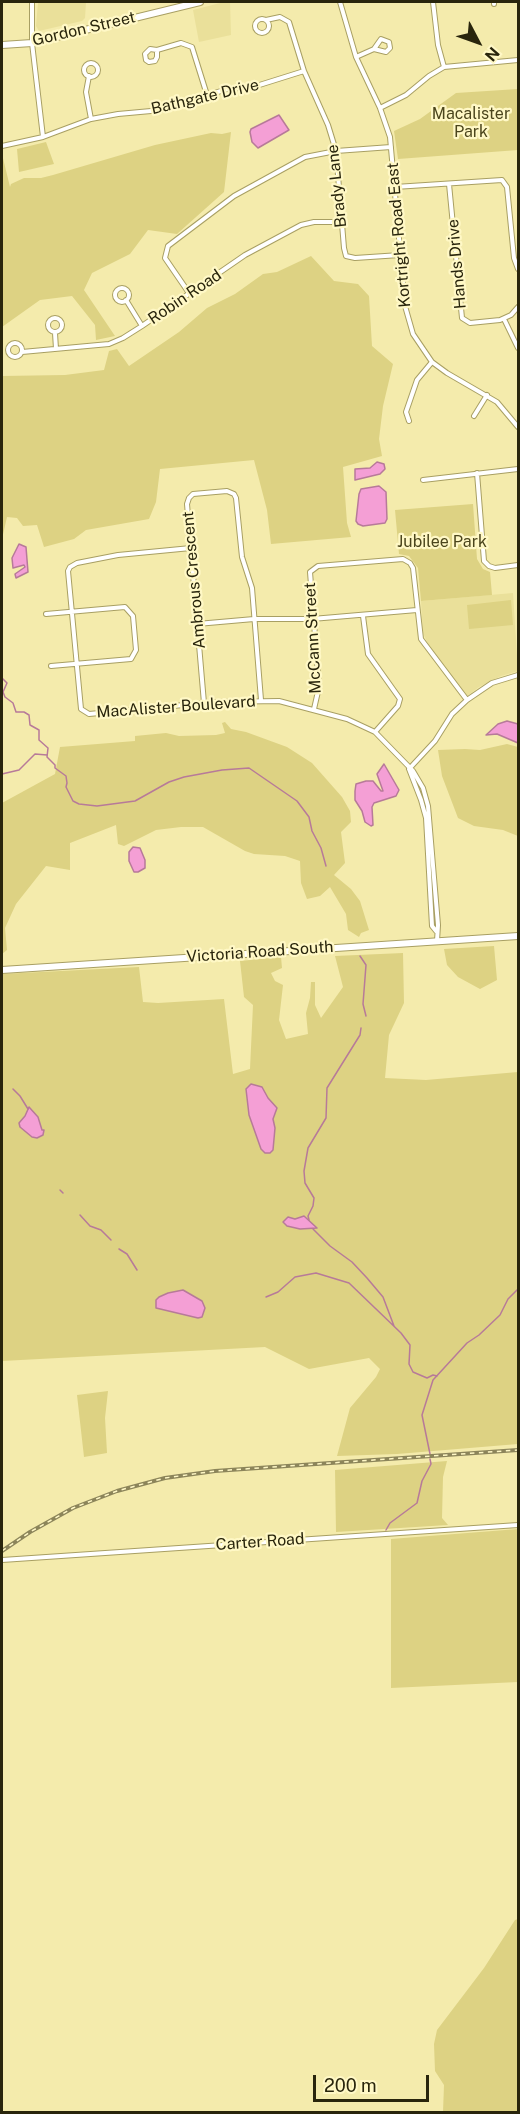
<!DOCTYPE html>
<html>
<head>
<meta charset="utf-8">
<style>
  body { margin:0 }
  #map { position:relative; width:520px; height:2114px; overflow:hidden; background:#f4ebac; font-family:"Public Sans",sans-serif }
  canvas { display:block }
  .frame { position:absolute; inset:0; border:3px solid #29250c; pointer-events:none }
  .north { position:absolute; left:448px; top:12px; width:60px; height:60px; -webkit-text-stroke:4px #fff8c6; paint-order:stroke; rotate:131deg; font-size:16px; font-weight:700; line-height:24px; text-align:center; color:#29250c }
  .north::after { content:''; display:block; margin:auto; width:21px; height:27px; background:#29250c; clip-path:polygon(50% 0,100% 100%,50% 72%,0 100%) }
  .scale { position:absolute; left:313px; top:2075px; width:116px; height:27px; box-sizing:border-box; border:3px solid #29250c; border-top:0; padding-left:8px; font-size:18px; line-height:21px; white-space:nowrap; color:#29250c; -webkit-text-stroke:4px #fff8c6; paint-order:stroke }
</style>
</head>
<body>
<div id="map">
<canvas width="520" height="2114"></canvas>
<div class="frame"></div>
<div class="north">N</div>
<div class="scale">200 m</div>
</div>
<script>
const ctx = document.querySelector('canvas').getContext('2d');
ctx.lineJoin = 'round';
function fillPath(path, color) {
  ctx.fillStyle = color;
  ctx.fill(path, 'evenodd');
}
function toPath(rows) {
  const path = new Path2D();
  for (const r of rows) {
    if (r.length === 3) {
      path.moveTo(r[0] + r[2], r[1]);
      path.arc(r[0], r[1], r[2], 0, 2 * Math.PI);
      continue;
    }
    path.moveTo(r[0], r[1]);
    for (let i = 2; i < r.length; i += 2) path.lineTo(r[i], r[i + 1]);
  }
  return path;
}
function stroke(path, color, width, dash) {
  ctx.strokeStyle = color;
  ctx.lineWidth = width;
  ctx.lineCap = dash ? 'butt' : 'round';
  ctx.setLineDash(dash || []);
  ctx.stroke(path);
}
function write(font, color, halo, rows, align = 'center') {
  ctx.font = font + ' "Public Sans",sans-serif';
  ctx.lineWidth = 4.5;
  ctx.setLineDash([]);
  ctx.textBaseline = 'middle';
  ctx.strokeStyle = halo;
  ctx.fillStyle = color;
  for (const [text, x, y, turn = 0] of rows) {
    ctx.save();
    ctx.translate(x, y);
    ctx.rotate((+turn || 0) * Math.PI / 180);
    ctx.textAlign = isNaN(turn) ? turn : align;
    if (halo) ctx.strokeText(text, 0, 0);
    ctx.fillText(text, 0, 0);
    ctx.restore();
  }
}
fillPath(toPath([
  [38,2,86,2,85,18,82,21,39,31,36,26],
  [224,2,230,2,231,35,199,42,193,10],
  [513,593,518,671,501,676,479,687,467,696,428,644,423,633,421,601]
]), '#eae09a');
fillPath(toPath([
  [518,89,518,150,398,159,394,131,420,119,456,93],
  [231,132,224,192,177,234,148,230,130,254,92,273,84,290,115,336,96,340,95,325,72,296,40,300,2,327,2,154,10,187,11,184,24,178,41,178,53,175,155,145,211,133,222,134],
  [46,142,54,164,19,172,17,149],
  [311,256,334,281,358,284,369,296,372,346,393,364,383,406,379,439,382,456,343,467,347,523,351,537,271,544,267,510,254,460,160,469,156,502,149,519,86,530,74,539,44,547,37,525,23,526,17,518,7,517,2,539,2,376,65,375,104,370,109,351,117,349,129,366,179,332,207,308,235,294,263,274,277,272],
  [473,504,477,559,483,569,490,572,492,595,421,601,418,568,409,556,399,554,395,510],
  [511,600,513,625,469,629,467,605],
  [225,722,231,729,246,732,287,747,312,763,342,797,350,811,351,822,341,832,345,863,334,875,351,889,360,901,369,930,361,933,359,937,348,930,346,914,330,887,320,896,307,899,301,883,300,861,285,856,254,854,245,851,203,827,181,827,156,830,124,846,118,844,116,825,70,843,70,870,46,866,16,904,5,928,7,950,2,954,2,803,55,774,60,747,135,741,135,736,166,733,179,736,216,735,225,733,222,723],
  [507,744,518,747,518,836,503,830,474,826,458,818,442,776,438,750,465,749,480,750],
  [494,946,497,980,480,989,458,977,447,965,444,949],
  [403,953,404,1003,389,1035,385,1078,426,1080,518,1072,518,1444,397,1454,337,1456,350,1408,376,1377,380,1369,369,1358,309,1369,265,1347,2,1361,2,974,139,967,143,1002,158,1003,224,999,233,1074,250,1069,253,1005,244,997,240,961,281,957,282,968,271,973,275,981,283,985,279,1020,286,1039,308,1034,306,1013,310,998,311,982,315,982,315,1005,321,1018,343,987,335,956],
  [108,1391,105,1418,107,1453,84,1457,77,1395],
  [447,1461,443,1477,442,1518,448,1525,336,1532,335,1470],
  [518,1529,518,1682,391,1688,391,1539],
  [518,1919,518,2112,443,2112,444,2085,435,2071,434,2044,437,2030,484,1968,515,1920]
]), '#ddd283');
const water = toPath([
  [279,115,289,130,258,148,252,142,250,132,251,129,279,115],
  [377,462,384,464,385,469,380,474,355,480,355,469,370,468,377,462],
  [379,486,386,492,387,519,385,523,363,526,358,524,356,521,359,494,361,489,379,486],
  [19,544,26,547,28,572,16,578,15,574,25,567,24,565,13,568,12,558,19,544],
  [507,721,518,724,518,743,497,734,486,735,498,724,507,721],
  [384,764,399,790,396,796,374,803,372,807,373,825,371,826,365,822,362,811,355,800,355,791,356,784,366,781,373,781,381,791,383,791,377,774,384,764],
  [133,847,140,848,145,860,145,868,138,872,134,872,129,861,129,852,133,847],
  [251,1084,262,1087,268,1098,277,1108,273,1119,275,1128,273,1150,270,1153,265,1153,261,1149,249,1115,246,1089,251,1084],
  [29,1107,38,1117,42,1130,44,1130,43,1135,37,1138,32,1137,20,1127,19,1123,25,1116,29,1107],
  [304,1216,317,1228,300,1229,287,1226,283,1222,288,1217,295,1219,304,1216],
  [183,1290,202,1301,205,1308,202,1317,198,1318,156,1308,156,1300,159,1297,168,1293,183,1290]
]);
fillPath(water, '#f49fd5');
stroke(water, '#b77a99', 1.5);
stroke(toPath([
  [2,663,2,668],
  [2,678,7,683,3,692,5,697,13,703,16,712,24,712,29,715,30,725,39,730,39,740,48,748,47,757,55,765,55,768,66,776,67,783,66,787,73,801,79,804,97,806,135,801,169,782,184,777,222,770,249,768,297,801,309,817,312,831,321,848,326,866],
  [2,774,19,770,35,754,47,755],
  [360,956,366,965,363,1004,366,1016],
  [13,1089,20,1096,28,1109],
  [60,1190,63,1193],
  [80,1215,90,1226,101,1230,111,1240],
  [309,1220,308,1216,313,1206,314,1198,305,1183,304,1171,308,1148,326,1118,327,1088,360,1035,361,1028],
  [313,1229,330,1246,352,1262,367,1278,383,1297,394,1326],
  [119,1249,127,1254,137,1270],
  [266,1297,278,1292,295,1277,316,1273,349,1283,401,1333,410,1345,409,1364,413,1372,427,1378,433,1375,437,1376],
  [430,1454,422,1415,433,1380,467,1343,479,1335,500,1315,508,1299,518,1289],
  [386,1530,390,1523,417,1503,422,1481,431,1464,430,1459]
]), '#b77a99', 1.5);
const minor = toPath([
  [32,2,32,43,43,137],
  [340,2,356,57,380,108,390,137,405,306,413,334,432,362,447,373,497,402,518,427],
  [433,2,438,45,444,67],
  [494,2,494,4],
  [262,26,7],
  [266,20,280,17,289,22,304,71,328,125,336,151,344,248,346,256,355,258,400,255],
  [157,50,157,57,155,61,149,62,146,60,145,54,150,49,157,50,181,43,192,47,207,95],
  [356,57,374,49,381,39,389,42,390,48,386,52,374,49],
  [91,70,7],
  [89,76,86,92,91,119],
  [380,108,406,95,429,76,444,67,518,60],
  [2,146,43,137,91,119,118,114,162,110,227,89,253,87,304,71],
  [449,184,462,318,470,323,500,320,511,315,518,307],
  [395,187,502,180,507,187,514,258,518,269],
  [122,295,7],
  [189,293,165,258,168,246,234,196,305,157,336,151,391,147],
  [126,300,142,326],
  [55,325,7],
  [504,319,518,348],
  [55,333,56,349],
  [15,350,7],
  [22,352,109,344,123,338,142,326,245,255,301,225,314,222,341,222],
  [474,416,487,395],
  [409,421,406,412,417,380,432,362],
  [477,473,484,561,489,566,495,568,518,565],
  [423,480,518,469],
  [191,548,118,555,77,563,70,567,68,571,81,709,89,714,215,702,279,701,347,719,375,732,413,771,423,788,428,806,438,925,437,941],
  [46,614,125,607,133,616,136,650,131,659,51,666],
  [363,616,368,654,400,699,398,706,375,732],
  [197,624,254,619,312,619,417,610],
  [204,703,187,504,189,498,193,494,227,491,234,494,236,498,242,557,252,588,261,700],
  [314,709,319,687,310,572,318,566,403,559,410,563,413,568,421,639,467,700],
  [409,769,421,800,426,818,432,926,436,931],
  [409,769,435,741,452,714,467,700,492,683,518,675],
  [2,1560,518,1525]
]);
const secondary = toPath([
  [2,45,32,43,200,2],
  [2,970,518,936]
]);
stroke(minor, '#a89f63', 6);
stroke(secondary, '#a89f63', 8);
stroke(minor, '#fff', 4);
stroke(secondary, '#fff', 6);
const rail = toPath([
  [2,1551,30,1532,73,1508,117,1491,165,1478,215,1471,518,1450]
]);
stroke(rail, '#8c855a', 4);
stroke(rail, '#fff8c6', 1.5, [4.5]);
write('16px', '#29250c', '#fff8c6', [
  ["Gordon Street",84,29,-13],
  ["Bathgate Drive",205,97,-13],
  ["Brady Lane",337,186,-96],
  ["Kortright Road East",399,235,-95],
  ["Hands Drive",457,264,-95],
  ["Robin Road",185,297,-34],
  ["Ambrous Crescent",194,580,-95],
  ["McCann Street",313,638,-93],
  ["MacAlister Boulevard",176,707,-4],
  ["Victoria Road South",260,952,-4],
  ["Carter Road",260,1542,-4]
]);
write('16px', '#4b451c', '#fff8c6', [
  ["Macalister",471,114],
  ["Park",471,132],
  ["Jubilee Park",442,542]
]);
</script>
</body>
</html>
